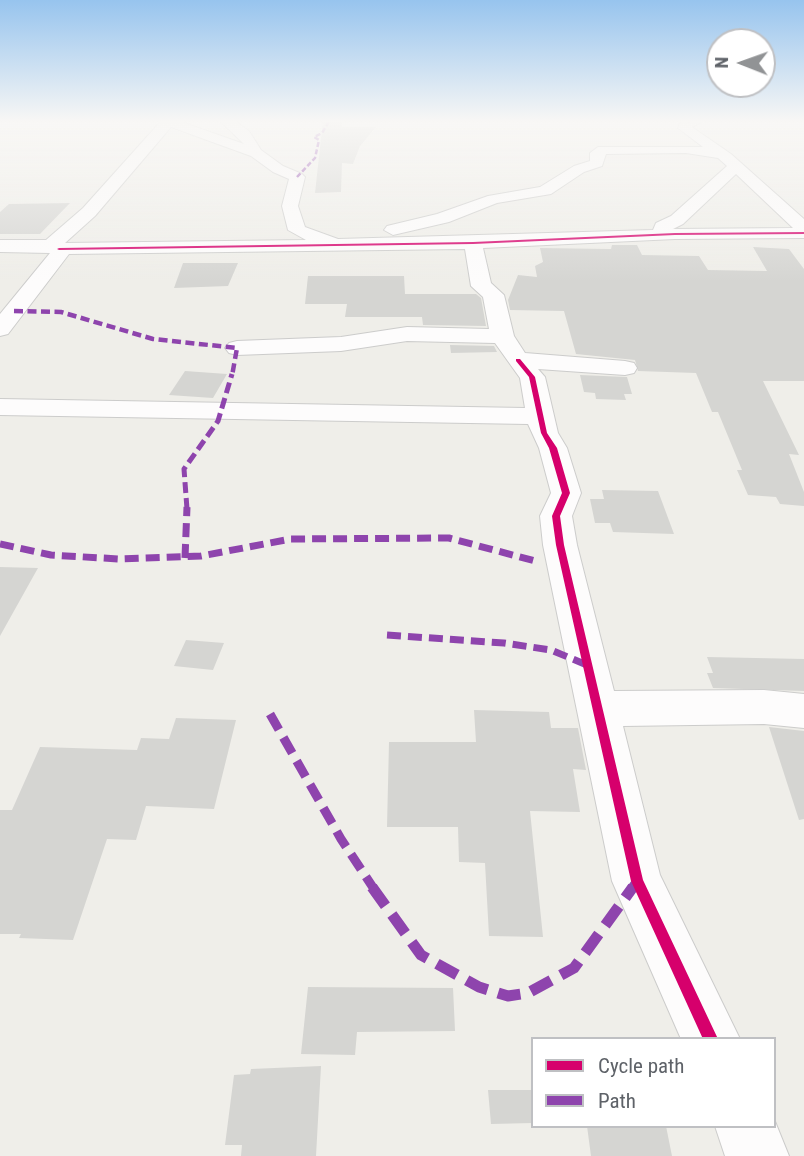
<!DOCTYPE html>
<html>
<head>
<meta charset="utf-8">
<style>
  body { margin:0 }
  #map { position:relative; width:804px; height:1156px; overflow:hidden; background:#efeee9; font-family:"Roboto Condensed",sans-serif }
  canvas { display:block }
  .legend { position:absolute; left:531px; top:1037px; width:245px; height:91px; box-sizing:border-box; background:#fff; border:2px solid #bfc0c3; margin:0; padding:9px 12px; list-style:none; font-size:21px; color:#5e6268 }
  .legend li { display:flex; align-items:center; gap:14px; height:35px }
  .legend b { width:35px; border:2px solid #bfc0c3 }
  .north { position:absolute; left:706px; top:28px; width:70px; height:70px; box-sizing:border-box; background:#fff; border:2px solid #bfc0c3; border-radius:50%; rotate:271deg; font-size:19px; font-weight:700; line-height:28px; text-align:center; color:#5e6268 }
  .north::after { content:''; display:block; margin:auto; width:24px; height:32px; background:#919395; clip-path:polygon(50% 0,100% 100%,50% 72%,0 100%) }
</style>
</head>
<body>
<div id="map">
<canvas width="804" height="1156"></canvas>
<ul class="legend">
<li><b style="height:9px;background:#d6006c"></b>Cycle path</li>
<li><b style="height:9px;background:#8e44ad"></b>Path</li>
</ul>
<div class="north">N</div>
</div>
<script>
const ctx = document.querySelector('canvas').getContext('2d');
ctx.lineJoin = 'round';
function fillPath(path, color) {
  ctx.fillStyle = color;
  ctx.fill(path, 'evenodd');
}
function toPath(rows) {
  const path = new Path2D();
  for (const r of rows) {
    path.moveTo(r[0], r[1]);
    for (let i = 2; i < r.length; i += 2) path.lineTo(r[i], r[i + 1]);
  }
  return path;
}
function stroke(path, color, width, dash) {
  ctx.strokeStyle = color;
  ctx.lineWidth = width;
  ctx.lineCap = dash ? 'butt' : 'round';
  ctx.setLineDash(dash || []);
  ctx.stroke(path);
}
fillPath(toPath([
  [323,120,342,120,342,127,376,127,360,146,353,164,342,163,341,192,315,193],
  [70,203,40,234,0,234,0,212,9,204],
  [612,245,637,245,642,255,699,256,708,270,767,271,753,247,789,249,804,269,804,381,763,381,799,455,789,454,804,492,804,506,780,504,776,497,748,495,737,470,742,470,718,412,712,412,696,373,638,371,635,360,576,354,564,311,510,310,508,300,518,275,537,277,535,266,543,262,540,248,611,249],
  [183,263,238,263,228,286,174,288],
  [308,276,404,276,405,294,476,294,481,298,486,326,423,325,422,317,345,317,347,304,305,304],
  [450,345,494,346,497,352,451,353],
  [185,371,227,374,213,398,169,395],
  [580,375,627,377,632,394,624,394,626,400,596,399,595,393,584,392],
  [602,490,658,491,674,534,613,532,610,523,595,523,590,499,604,499],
  [0,567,38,568,0,636],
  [186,640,224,643,213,670,174,666],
  [707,657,804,659,804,691,713,688,707,673,713,673],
  [474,710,549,712,551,728,578,728,586,770,573,769,580,812,530,811,543,937,489,936,485,863,459,862,458,827,387,827,389,742,476,742],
  [176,718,236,720,214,809,146,806,136,840,107,839,73,940,19,938,21,934,0,934,0,810,12,810,40,747,137,750,141,738,169,739],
  [769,727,804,731,804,819,799,820],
  [308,987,453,988,455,1031,357,1032,355,1055,301,1054],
  [321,1066,316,1156,241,1156,242,1145,225,1145,234,1075,250,1074,251,1069],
  [488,1090,533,1090,533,1123,491,1124],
  [587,1126,666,1126,672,1156,591,1156]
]), '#d5d5d2');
const minor = toPath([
  [162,120,176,120,244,144,219,120,233,120,249,131,261,150,283,166,302,174,305,177,298,206,305,227,338,239,653,230,656,223,671,216,727,166,718,158,686,153,606,154,602,166,584,172,551,194,497,203,449,222,393,235,384,230,387,226,437,214,488,196,540,187,574,166,590,161,590,153,598,147,703,147,678,128,680,123,687,120,705,120,692,127,731,154,804,219,804,238,675,239,483,248,491,283,504,295,514,336,525,353,625,361,634,363,637,368,634,373,625,375,538,369,545,377,558,433,567,448,581,493,572,516,577,545,614,691,764,690,804,694,804,728,764,724,623,726,660,875,740,1039,681,1039,612,881,543,545,540,516,551,493,539,448,528,424,0,415,0,399,525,408,520,378,495,343,407,341,341,351,237,355,229,353,225,348,229,343,237,341,341,337,407,327,489,329,483,297,471,286,465,249,69,254,8,334,0,336,0,314,50,253,0,252,0,240,46,240,83,208,162,120],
  [171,127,251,156,273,172,289,179,282,206,288,230,306,240,65,243,95,216,171,127],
  [736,174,793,228,673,229,683,224,736,174],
  [774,1119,789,1156,725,1156,715,1126,774,1126,774,1119]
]);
stroke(minor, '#cccccb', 2);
fillPath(minor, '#fdfcfc');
stroke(toPath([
  [686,120,690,122],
  [297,177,315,158,319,140,314,137,322,133,330,120]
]), '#8e44ad', 2.5, [5, 2.5]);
stroke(toPath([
  [14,311,61,312,153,339,237,348,232,376]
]), '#8e44ad', 4.5, [9, 4.5]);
stroke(toPath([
  [187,509,184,469,218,421,232,374]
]), '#8e44ad', 5, [11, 5]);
stroke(toPath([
  [0,544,51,555,119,559,201,556,291,539,449,538,535,561],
  [185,558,187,507],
  [387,635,504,643,551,650,587,665]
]), '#8e44ad', 7, [14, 7]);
stroke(toPath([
  [270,714,341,839,374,889],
  [631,889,637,881]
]), '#8e44ad', 9, [18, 9]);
stroke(toPath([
  [372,887,421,955,479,987,508,996,528,993,574,968,633,887]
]), '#8e44ad', 11, [23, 11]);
fillPath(toPath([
  [804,232,804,234,675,235,473,244,59,250,57,249,59,248,473,242,675,233,804,232],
  [516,359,520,359,535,377,547,433,557,448,570,493,560,516,564,545,643,880,718,1039,703,1039,631,881,556,545,552,516,562,493,549,448,541,433,529,377,516,361,516,359]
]), '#d6006c');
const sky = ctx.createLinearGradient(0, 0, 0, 282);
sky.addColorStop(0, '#97c4ee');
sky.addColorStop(0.43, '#f8f7f5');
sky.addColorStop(1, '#f8f7f500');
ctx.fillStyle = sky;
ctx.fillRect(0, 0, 804, 282);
</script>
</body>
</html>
